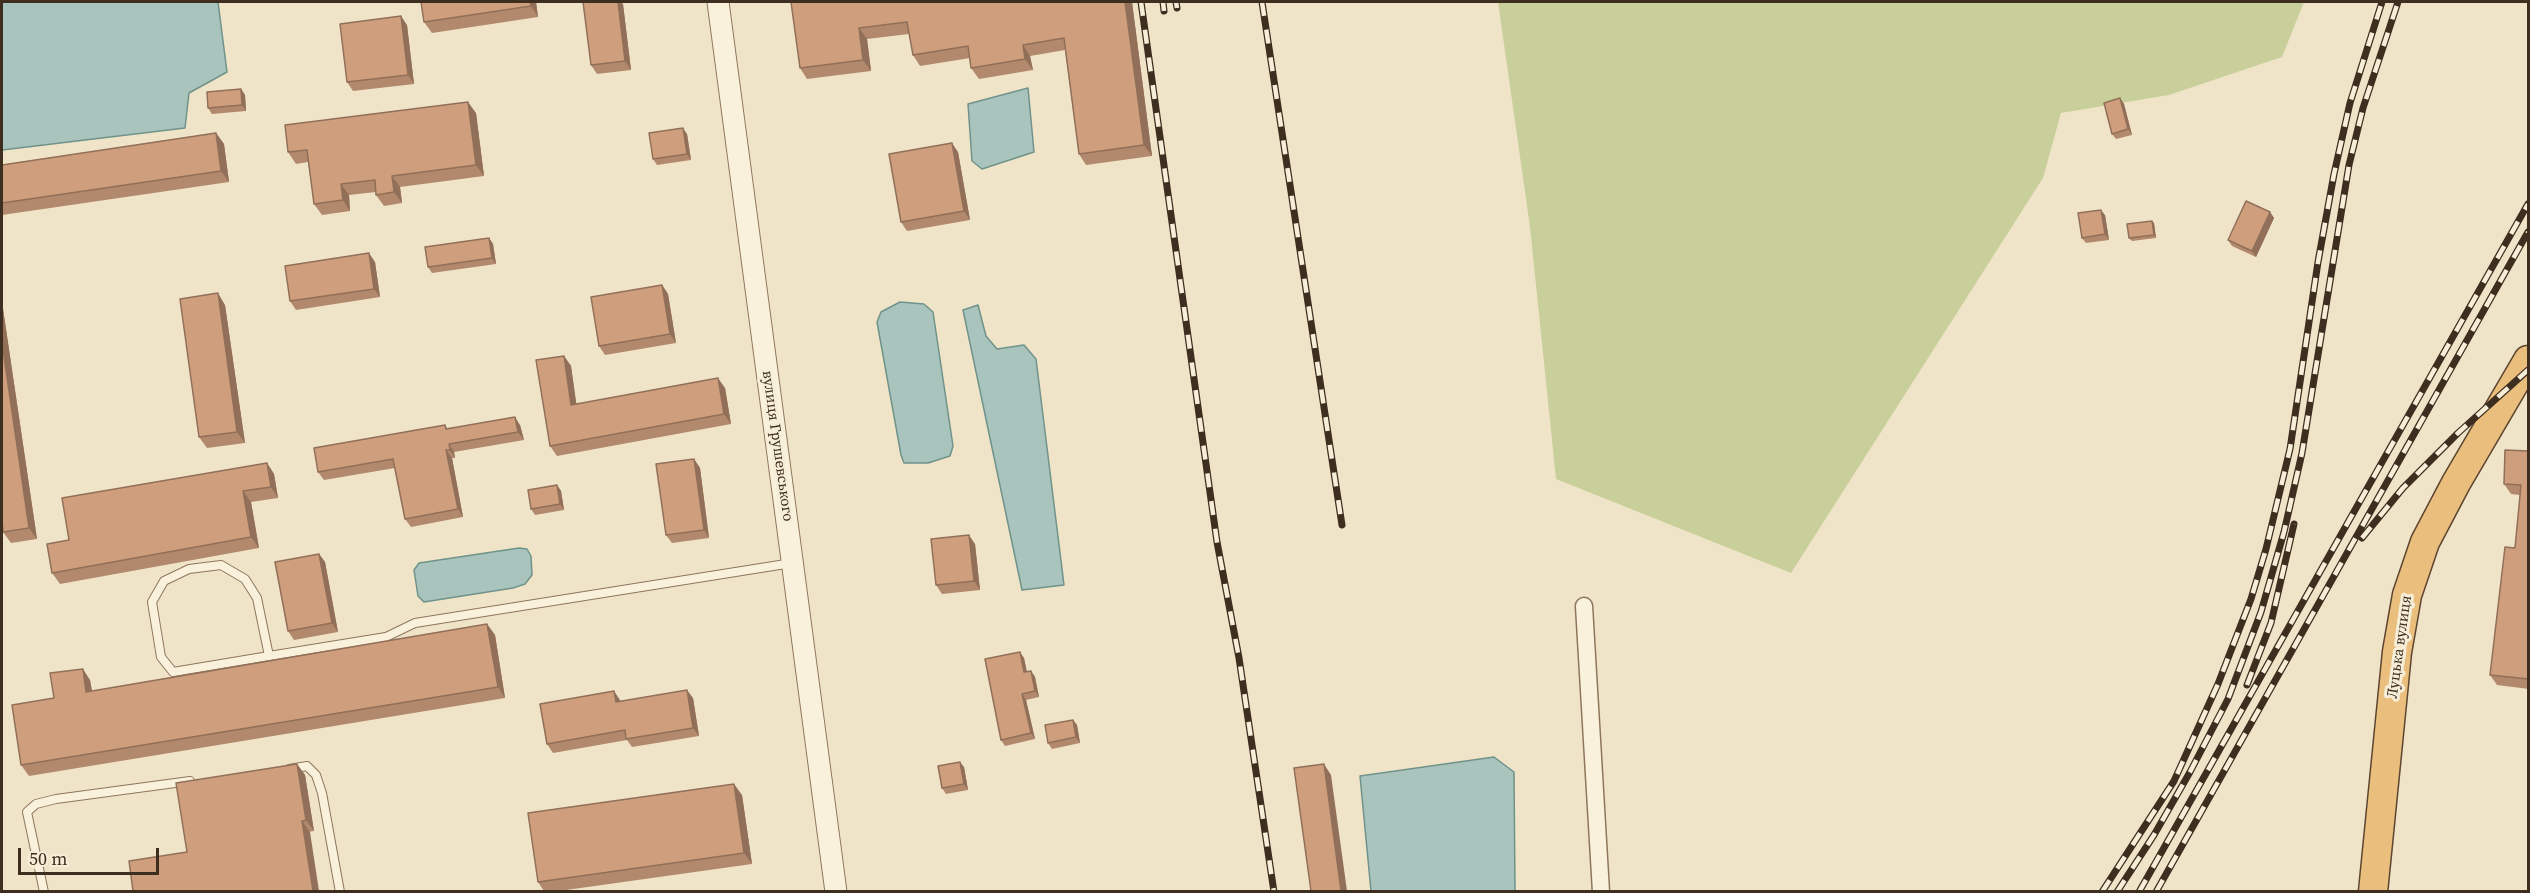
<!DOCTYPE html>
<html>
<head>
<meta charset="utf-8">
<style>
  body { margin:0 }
  #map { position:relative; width:2530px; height:893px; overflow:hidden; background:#f0e4c8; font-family:"Source Serif 4",serif }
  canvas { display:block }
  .frame { position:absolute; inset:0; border:3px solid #3d2e20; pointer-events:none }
  .scale { position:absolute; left:18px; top:848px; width:141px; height:27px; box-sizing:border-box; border:3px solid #3d2e20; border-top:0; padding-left:8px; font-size:18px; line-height:21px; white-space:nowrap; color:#3d2e20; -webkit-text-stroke:4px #f7eed8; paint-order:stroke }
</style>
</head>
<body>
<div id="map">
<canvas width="2530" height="893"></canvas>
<div class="frame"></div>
<div class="scale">50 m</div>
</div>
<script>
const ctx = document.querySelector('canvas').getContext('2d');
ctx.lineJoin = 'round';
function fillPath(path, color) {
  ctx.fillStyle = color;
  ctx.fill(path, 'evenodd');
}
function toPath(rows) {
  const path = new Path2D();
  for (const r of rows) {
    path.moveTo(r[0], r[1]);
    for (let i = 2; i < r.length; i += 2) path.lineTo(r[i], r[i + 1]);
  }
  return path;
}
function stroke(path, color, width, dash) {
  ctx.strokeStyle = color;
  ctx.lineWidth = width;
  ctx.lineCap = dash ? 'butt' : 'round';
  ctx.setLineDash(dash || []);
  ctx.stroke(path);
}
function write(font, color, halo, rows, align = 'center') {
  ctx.font = font + ' "Source Serif 4",serif';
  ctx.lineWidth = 6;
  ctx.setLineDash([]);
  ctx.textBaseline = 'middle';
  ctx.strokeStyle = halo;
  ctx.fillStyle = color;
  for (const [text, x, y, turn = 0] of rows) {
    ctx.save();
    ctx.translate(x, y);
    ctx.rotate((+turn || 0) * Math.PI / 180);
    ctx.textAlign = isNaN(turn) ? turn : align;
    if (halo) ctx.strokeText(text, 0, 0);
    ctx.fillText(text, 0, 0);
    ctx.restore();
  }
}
fillPath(toPath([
  [1498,2,2304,2,2282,57,2169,95,2061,113,2043,178,1791,573,1556,479,1530,227]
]), '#c9cf9b');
const water = toPath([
  [2,2,218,2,227,72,189,93,185,128,2,150,2,2],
  [1028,88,1034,152,982,169,972,161,968,104,1028,88],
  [900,302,924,304,933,312,953,446,950,456,928,463,904,463,901,455,877,322,881,312,900,302],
  [978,305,986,336,997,349,1024,345,1036,359,1064,585,1022,590,963,310,978,305],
  [519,548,527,549,531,556,532,575,525,584,513,588,424,602,418,596,414,570,419,563,519,548],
  [1494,757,1514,772,1515,891,1371,891,1360,776,1494,757]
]);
fillPath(water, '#a9c4bc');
stroke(water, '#6f938a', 1.5);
const service = toPath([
  [269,656,257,598,245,579,221,565,189,569,164,581,152,602,161,657,173,672,269,656,386,637,415,623,792,563],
  [289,769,307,766,316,775,322,793,340,892],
  [44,892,27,812,36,804,56,799,190,781]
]);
const minor = toPath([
  [1584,606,1601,892]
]);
const tertiary = toPath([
  [718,2,836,892]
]);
const trunk = toPath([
  [2373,892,2397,652,2407,595,2425,542,2456,483,2528,360]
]);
stroke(service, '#8d765c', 10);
stroke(minor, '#8d765c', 19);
stroke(tertiary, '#8d765c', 23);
stroke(trunk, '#5b4430', 31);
stroke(service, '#faf1dc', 8);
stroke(minor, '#faf1dc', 16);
stroke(tertiary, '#faf1dc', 21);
stroke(trunk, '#eabe7c', 28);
const rail = toPath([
  [1141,2,1217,542,1239,658,1274,892],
  [1163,2,1164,11],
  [1176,2,1177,8],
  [1262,2,1342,525],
  [2362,538,2403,488,2458,433,2528,370],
  [2247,685,2271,623,2294,524],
  [2102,892,2174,781,2218,684,2251,599,2266,549,2290,449,2318,262,2334,174,2350,103,2382,2],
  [2117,892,2154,835,2190,772,2228,699,2261,612,2284,532,2302,453,2349,165,2363,108,2398,2],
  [2139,892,2528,204],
  [2156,892,2528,232]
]);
stroke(rail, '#3d2e20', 7);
stroke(rail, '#f7eed8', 4.5, [14]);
fillPath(toPath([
  [421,2,536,2,538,17,432,33,424,22],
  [791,2,1132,2,1152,156,1086,165,1079,154,1065,50,1030,56,1033,70,979,79,971,68,970,58,920,66,913,55,909,34,867,39,871,71,807,79,800,68],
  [623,4,631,70,597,74,591,65],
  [407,25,414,84,353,91,347,82],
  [241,89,245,95,246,111,212,114,208,108],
  [2120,98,2124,104,2132,135,2116,139,2112,134],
  [476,113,484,176,400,187,402,203,384,206,376,195,376,192,349,195,350,211,322,215,314,204,308,162,296,164,288,152],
  [216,133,224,144,229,182,2,215,2,165],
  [687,134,691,160,657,165,653,159],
  [958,152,970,220,907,231,901,222],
  [2270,212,2274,218,2256,257,2232,246,2228,240],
  [2105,215,2109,240,2086,243,2082,238],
  [2152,221,2154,223,2156,238,2132,241,2129,238],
  [489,238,493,244,496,264,432,273,428,267],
  [375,262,380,297,296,310,290,301],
  [662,285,668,294,676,343,605,355,599,346],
  [2,302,37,539,11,543,3,532],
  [225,305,245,443,207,448,199,437],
  [564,356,571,366,576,404,725,388,731,424,557,456,550,446],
  [445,425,447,428,520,425,524,440,454,452,455,458,452,458,463,517,411,527,405,519,395,468,324,480,318,472],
  [2529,451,2529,689,2497,685,2490,675,2515,548,2520,495,2511,494,2504,484],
  [694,459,700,468,709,538,672,543,666,535],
  [267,463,274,474,278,498,251,502,259,548,60,584,52,573,69,540],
  [557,485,561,491,564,510,535,515,531,509],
  [975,544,980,590,942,594,936,585],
  [319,554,325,562,338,632,294,640,288,631],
  [487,624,495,635,505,698,29,776,21,765,54,698,90,680,92,691],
  [1024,658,1027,672,1031,671,1035,677,1039,697,1026,700,1035,739,1005,746,1001,740],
  [693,698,699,736,632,747,627,740,553,753,547,744,620,700,620,701],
  [1073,720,1077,725,1080,743,1052,749,1048,743],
  [297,764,305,775,314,831,187,852],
  [964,767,968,790,946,794,942,788],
  [742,795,752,864,559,891,544,891,538,882]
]), '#b2896c');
fillPath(toPath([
  [530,2,536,2,538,17,531,6],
  [618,2,621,2,623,4,631,70,625,61],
  [1125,2,1132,2,1152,156,1144,145],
  [401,16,407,25,414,84,408,75],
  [859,28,867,39,871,71,863,60],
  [1023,45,1030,56,1033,70,1025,59],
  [241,89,245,95,246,111,242,105],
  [2120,98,2124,104,2132,135,2128,129],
  [468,102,476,113,484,176,476,165],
  [683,128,687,134,691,160,687,154],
  [216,133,224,144,229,182,221,171],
  [952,143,958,152,970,220,964,211],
  [392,176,400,187,402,203,394,192],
  [341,184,349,195,350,211,343,200],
  [2101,210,2105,215,2109,240,2105,234],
  [2270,212,2274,218,2256,257,2252,251],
  [2152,221,2154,223,2156,238,2154,235],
  [489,238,493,244,496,264,492,258],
  [369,253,375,262,380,297,374,289],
  [662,285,668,294,676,343,670,334],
  [218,293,225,305,245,443,237,432],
  [2,302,37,539,29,528,2,343],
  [564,356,571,366,578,415,571,405],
  [718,378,725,388,731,424,724,414],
  [515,417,520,425,524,440,518,432],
  [449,444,454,452,455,458,450,450],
  [446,450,452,458,463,517,458,509],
  [694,459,700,468,709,538,704,530],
  [267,463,274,474,278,498,271,487],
  [557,485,561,491,564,510,560,504],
  [243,491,251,502,259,548,251,537],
  [969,535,975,544,980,590,974,581],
  [319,554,325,562,338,632,332,623],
  [487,624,495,635,505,698,498,687],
  [1020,652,1024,658,1028,678,1024,672],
  [83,669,90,680,94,703,86,692],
  [1031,671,1035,677,1039,697,1035,691],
  [687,690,693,698,699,736,693,728],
  [614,691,620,700,622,710,616,702],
  [1022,694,1026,700,1035,739,1031,733],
  [1073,720,1077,725,1080,743,1076,737],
  [960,762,964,767,968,790,964,784],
  [297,764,305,775,314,831,306,820],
  [1324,764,1331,775,1347,891,1341,891],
  [734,784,742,795,752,864,744,853],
  [302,821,310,832,319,891,313,891]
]), '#916f58');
const building = toPath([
  [421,2,530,2,531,6,424,22,421,2],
  [583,2,618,2,625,61,591,65,583,2],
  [791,2,1125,2,1144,145,1079,154,1064,38,1023,45,1025,59,971,68,968,46,913,55,907,22,859,28,863,60,800,68,791,2],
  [401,16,408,75,347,82,340,24,401,16],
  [241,89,242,105,208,108,207,92,241,89],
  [2120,98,2128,129,2112,134,2104,103,2120,98],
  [468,102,476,165,392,176,394,192,376,195,375,180,341,184,343,200,314,204,307,150,288,152,285,125,468,102],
  [683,128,687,154,653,159,649,133,683,128],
  [216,133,221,171,2,203,2,165,216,133],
  [952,143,964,211,901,222,889,154,952,143],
  [2246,201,2270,212,2252,251,2228,240,2246,201],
  [2101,210,2105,234,2082,238,2078,213,2101,210],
  [2152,221,2154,235,2129,238,2127,224,2152,221],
  [489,238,492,258,428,267,425,247,489,238],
  [369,253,374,289,290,301,285,266,369,253],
  [662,285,670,334,599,346,591,297,662,285],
  [218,293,237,432,199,437,180,299,218,293],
  [2,343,29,528,3,532,2,519,2,343],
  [564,356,571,405,718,378,724,414,550,446,536,360,564,356],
  [515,417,518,432,449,444,450,450,446,450,458,509,405,519,393,459,318,472,314,448,445,425,446,429,515,417],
  [2505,450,2529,451,2529,679,2490,675,2505,547,2515,548,2521,485,2504,484,2505,450],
  [694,459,704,530,666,535,656,464,694,459],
  [267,463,271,487,243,491,251,537,52,573,47,544,69,540,62,498,267,463],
  [557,485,560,504,531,509,528,490,557,485],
  [969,535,974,581,936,585,931,539,969,535],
  [319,554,332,623,288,631,275,562,319,554],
  [487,624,498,687,21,765,12,705,54,698,50,673,83,669,86,692,487,624],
  [1020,652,1024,672,1031,671,1035,691,1022,694,1031,733,1001,740,985,659,1020,652],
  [687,690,693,728,626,739,625,730,547,744,540,704,614,691,616,702,687,690],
  [1073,720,1076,737,1048,743,1045,725,1073,720],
  [960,762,964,784,942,788,938,766,960,762],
  [297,764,306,820,302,821,313,891,133,891,129,861,187,852,176,783,297,764],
  [1324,764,1341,891,1311,891,1294,768,1324,764],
  [734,784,744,853,538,882,528,813,734,784]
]);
fillPath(building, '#cf9f7d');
stroke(building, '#916f58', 1.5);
write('15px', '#3d2e20', '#f7eed8', [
  ["вулиця Грушевського",777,446,82],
  ["Луцька вулиця",2400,647,-82]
]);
</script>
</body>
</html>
